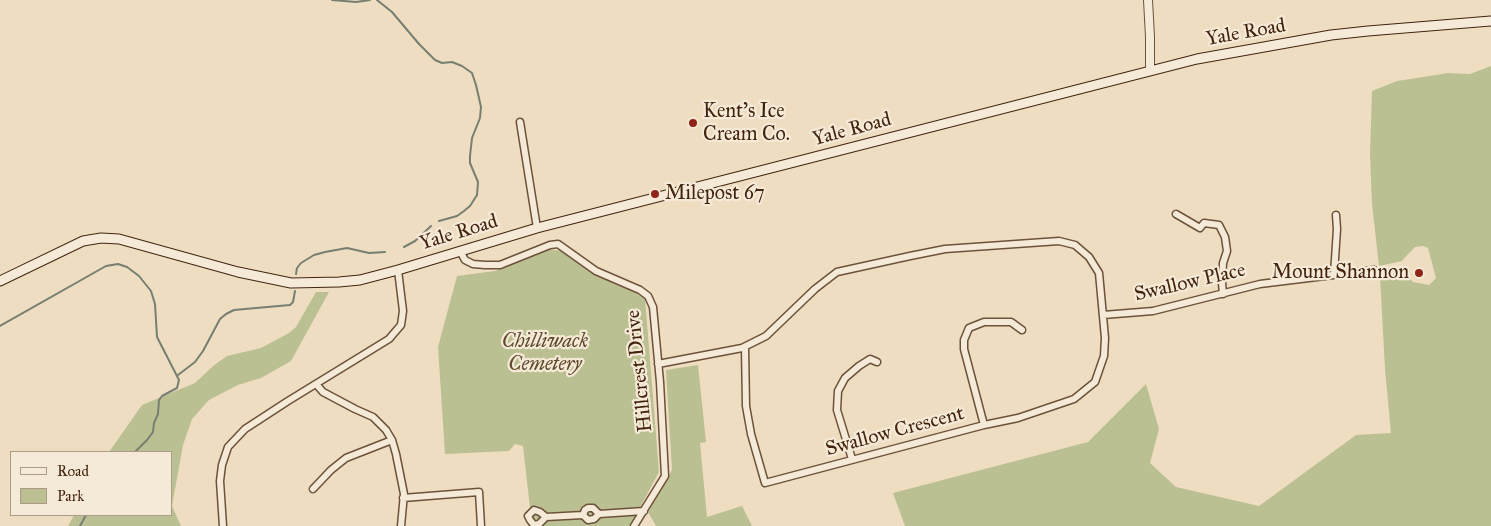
<!DOCTYPE html>
<html>
<head>
<meta charset="utf-8">
<style>
  body { margin:0 }
  #map { position:relative; width:1491px; height:526px; overflow:hidden; background:#efddc1; font-family:"IM FELL Great Primer",serif }
  canvas { display:block }
  .legend { position:absolute; left:10px; top:451px; width:162px; height:65px; box-sizing:border-box; background:#f5e9d7; border:1px solid #ad9a87; margin:0; padding:6px 9px; list-style:none; font-size:15px; color:#42240e }
  .legend li { display:flex; align-items:center; gap:10px; height:25px }
  .legend b { width:25px; border:1px solid #ad9a87 }
</style>
</head>
<body>
<div id="map">
<canvas width="1491" height="526"></canvas>
<ul class="legend">
<li><b style="height:6px;background:#f5e9d7"></b>Road</li>
<li><b style="height:14px;background:#bbc092"></b>Park</li>
</ul>
</div>
<script>
const ctx = document.querySelector('canvas').getContext('2d');
ctx.lineJoin = 'round';
function fillPath(path, color) {
  ctx.fillStyle = color;
  ctx.fill(path, 'evenodd');
}
function toPath(rows) {
  const path = new Path2D();
  for (const r of rows) {
    path.moveTo(r[0], r[1]);
    for (let i = 2; i < r.length; i += 2) path.lineTo(r[i], r[i + 1]);
  }
  return path;
}
function stroke(path, color, width, dash) {
  ctx.strokeStyle = color;
  ctx.lineWidth = width;
  ctx.lineCap = dash ? 'butt' : 'round';
  ctx.setLineDash(dash || []);
  ctx.stroke(path);
}
function write(font, color, halo, rows, align = 'center') {
  ctx.font = font + ' "IM FELL Great Primer",serif';
  ctx.lineWidth = 4.5;
  ctx.setLineDash([]);
  ctx.textBaseline = 'middle';
  ctx.strokeStyle = halo;
  ctx.fillStyle = color;
  for (const [text, x, y, turn = 0] of rows) {
    ctx.save();
    ctx.translate(x, y);
    ctx.rotate((+turn || 0) * Math.PI / 180);
    ctx.textAlign = isNaN(turn) ? turn : align;
    if (halo) ctx.strokeText(text, 0, 0);
    ctx.fillText(text, 0, 0);
    ctx.restore();
  }
}
fillPath(toPath([
  [1491,66,1491,526,905,526,893,493,1088,442,1146,384,1159,429,1150,463,1176,487,1259,506,1356,435,1391,433,1385,369,1380,277,1402,271,1413,282,1429,285,1436,278,1428,248,1423,246,1415,247,1408,254,1402,261,1379,266,1372,204,1370,154,1372,91,1397,81,1436,75,1447,73,1470,74],
  [545,249,565,251,578,263,645,298,659,472,630,526,532,526,523,446,515,444,509,451,445,454,438,347,457,276,495,271],
  [316,292,329,292,291,361,261,378,238,385,209,400,192,419,183,445,172,506,181,526,68,526,74,515,171,515,171,452,109,452,142,405,195,383,213,366,227,356,261,348,289,333,296,327],
  [698,365,706,442,700,443,707,517,742,506,752,526,656,526,648,512,672,470,666,370]
]), '#bbc092');
stroke(toPath([
  [332,0,356,2,370,0],
  [377,0,392,12,419,44,435,60,442,63,452,62,462,66,472,73,476,85,481,107,480,118,472,138,470,156,470,163,478,182,477,195,470,206,464,211,457,216,439,221],
  [404,247,415,241,431,226],
  [296,274,297,268,301,263,314,255,325,252,347,248,369,253,385,252],
  [0,326,106,266,118,264,127,267,139,276,151,291,155,304,157,337,179,380,177,388,162,396,159,400,158,414,154,423,153,432,147,440,135,452],
  [178,375,195,362,203,351,220,319,226,314,234,310,245,309,290,305,293,302,295,291],
  [80,526,86,515]
]), '#777f71', 2);
const minor = toPath([
  [520,122,537,228],
  [1176,214,1200,228,1204,223,1219,225,1225,237,1227,251,1223,263,1222,283,1223,294],
  [460,251,465,260,473,264,485,265,500,265,550,245,558,244,596,271,640,290,648,296,653,307,660,382,665,476,634,526],
  [1334,274,1337,229,1336,215],
  [1103,315,1153,311,1260,284,1374,270],
  [658,364,742,348,766,336,815,289,837,272,910,256,945,249,1059,241,1075,245,1089,257,1099,273,1105,338,1104,356,1095,382,1074,399,1018,418,984,425,765,483,751,434,746,406,745,347],
  [316,384,323,392,355,409,373,417,386,430,392,440,396,454,404,494,401,526],
  [984,425,964,349,964,340,969,328,984,322,1011,322,1022,330],
  [852,459,837,410,838,391,845,378,859,366,870,359,877,362],
  [313,489,331,470,346,458,392,440],
  [403,498,479,492,481,526],
  [583,515,588,520,594,519,599,514,644,511],
  [583,515,585,510,588,508,593,508,599,514],
  [546,517,540,512,534,510,528,516,530,520,534,525,539,524,546,517,583,515],
  [223,526,220,481,222,465,228,447,245,429,288,401,389,339,401,325,403,311,398,270]
]);
const tertiary = toPath([
  [1148,0,1150,37,1150,71]
]);
const secondary = toPath([
  [0,281,83,241,101,238,119,239,238,272,291,283,339,282,360,280,398,270,537,228,1197,59,1331,35,1368,31,1491,21]
]);
stroke(minor, '#6d523b', 9);
stroke(tertiary, '#6d523b', 10);
stroke(secondary, '#42240e', 11);
stroke(minor, '#f5e9d7', 6);
stroke(tertiary, '#f5e9d7', 8);
stroke(secondary, '#f5e9d7', 9);
for (const [x, y, r, color] of [
  [693,123,5,"#8f2418"],
  [655,194,5,"#8f2418"],
  [1419,273,5,"#8f2418"]
]) {
  const dot = new Path2D();
  dot.arc(x, y, r, 0, 2 * Math.PI);
  ctx.fillStyle = color;
  ctx.fill(dot);
  stroke(dot, '#f5e9d7', 2);
}
write('20px', '#42240e', '#f5e9d7', [
  ["Yale Road",1246,33,-10],
  ["Yale Road",852,130,-15],
  ["Yale Road",459,233,-17],
  ["Swallow Place",1190,283,-13],
  ["Hillcrest Drive",640,371,-96],
  ["Swallow Crescent",895,432,-15]
]);
write('20px', '#42240e', '#f5e9d7', [
  ["Kent's Ice",703,112],
  ["Cream Co.",703,135],
  ["Milepost 67",665,194],
  ["Mount Shannon",1409,273,"right"]
], 'left');
write('italic 20px', '#604b2f', '#f5e9d7', [
  ["Chilliwack",545,342],
  ["Cemetery",545,365]
]);
</script>
</body>
</html>
